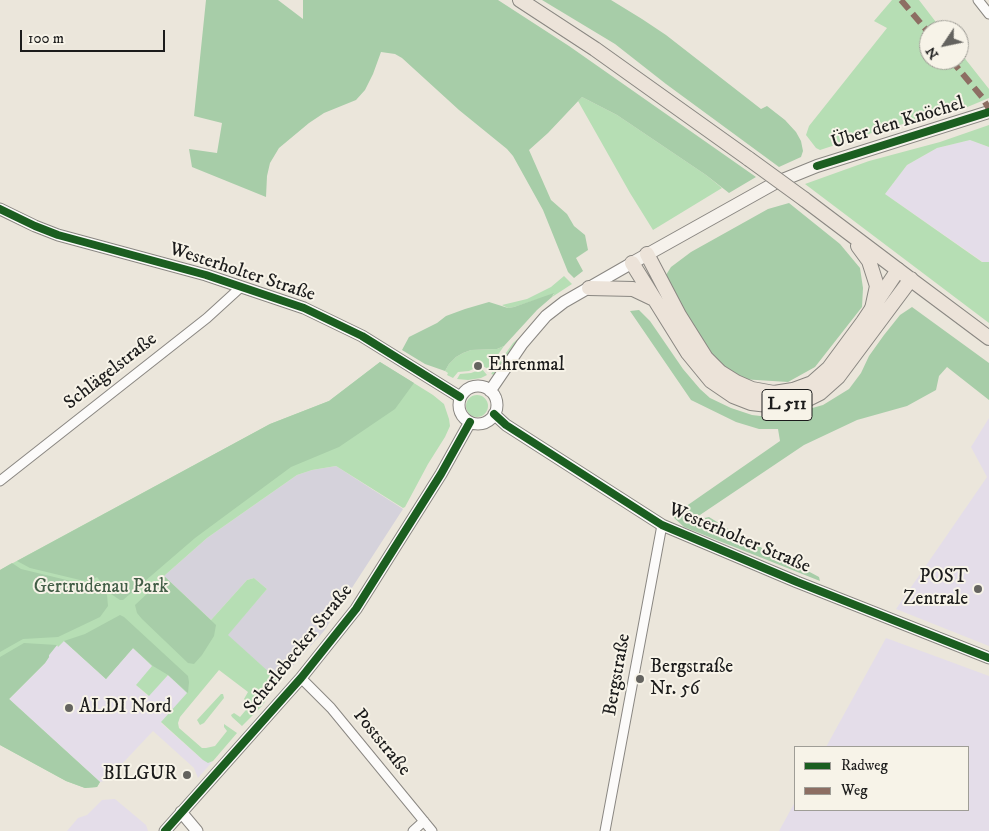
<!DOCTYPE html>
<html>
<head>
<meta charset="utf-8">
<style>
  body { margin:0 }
  #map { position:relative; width:989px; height:831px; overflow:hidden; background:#ebe6db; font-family:"IM FELL DW Pica",serif }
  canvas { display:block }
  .legend { position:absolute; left:794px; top:746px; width:175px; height:65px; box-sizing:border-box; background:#f7f3e8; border:1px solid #9f9d96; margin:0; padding:6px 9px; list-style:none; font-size:15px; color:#1c1c1c }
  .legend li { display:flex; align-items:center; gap:10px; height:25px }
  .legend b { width:25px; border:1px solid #9f9d96 }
  .north { position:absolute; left:919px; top:20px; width:50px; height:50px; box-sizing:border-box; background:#f7f3e8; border:1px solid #9f9d96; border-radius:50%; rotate:236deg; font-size:14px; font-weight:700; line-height:20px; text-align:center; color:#1c1c1c }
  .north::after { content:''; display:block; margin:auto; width:18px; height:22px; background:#64635f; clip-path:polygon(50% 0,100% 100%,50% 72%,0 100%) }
  .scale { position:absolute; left:20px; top:30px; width:145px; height:22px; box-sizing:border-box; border:2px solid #1c1c1c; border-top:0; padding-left:6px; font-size:15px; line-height:18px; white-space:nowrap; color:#1c1c1c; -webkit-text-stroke:4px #f7f3e8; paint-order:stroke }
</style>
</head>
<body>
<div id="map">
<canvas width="989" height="831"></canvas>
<ul class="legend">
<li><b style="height:6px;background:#1b5e20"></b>Radweg</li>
<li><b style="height:6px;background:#8d6e63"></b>Weg</li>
</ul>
<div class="north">N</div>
<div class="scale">100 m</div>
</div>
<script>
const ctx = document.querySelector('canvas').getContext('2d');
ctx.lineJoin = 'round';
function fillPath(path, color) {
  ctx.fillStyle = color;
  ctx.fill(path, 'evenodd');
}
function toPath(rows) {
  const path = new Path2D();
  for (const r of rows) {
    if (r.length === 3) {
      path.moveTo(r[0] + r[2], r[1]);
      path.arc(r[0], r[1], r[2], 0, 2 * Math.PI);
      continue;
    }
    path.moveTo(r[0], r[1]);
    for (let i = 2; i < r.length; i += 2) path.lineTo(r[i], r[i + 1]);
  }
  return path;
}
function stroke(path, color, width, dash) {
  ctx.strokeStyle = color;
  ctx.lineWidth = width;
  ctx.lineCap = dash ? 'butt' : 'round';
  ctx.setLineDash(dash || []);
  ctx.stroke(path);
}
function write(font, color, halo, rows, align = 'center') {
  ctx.font = font + ' "IM FELL DW Pica",serif';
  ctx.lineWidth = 4;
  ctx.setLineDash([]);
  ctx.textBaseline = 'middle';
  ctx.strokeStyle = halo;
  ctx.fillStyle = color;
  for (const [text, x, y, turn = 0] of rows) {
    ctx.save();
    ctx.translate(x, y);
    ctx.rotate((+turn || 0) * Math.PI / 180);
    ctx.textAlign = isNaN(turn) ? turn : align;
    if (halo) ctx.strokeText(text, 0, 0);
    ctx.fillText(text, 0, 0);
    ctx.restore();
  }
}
fillPath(toPath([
  [970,140,989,147,989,262,983,262,885,194,907,165,937,148],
  [989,418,989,646,896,609,987,477,971,447],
  [886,638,989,676,989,831,779,831,795,802,795,810,968,810,968,747,826,747],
  [64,641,106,679,133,648,153,666,136,685,148,696,168,675,188,693,161,723,203,760,211,762,213,761,198,778,194,768,153,731,119,767,116,778,100,782,9,699,45,663,48,655,57,645],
  [115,799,146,825,148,831,67,831,78,818,87,815,102,800]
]), '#e4dde9');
fillPath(toPath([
  [336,466,403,509,324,631,279,681,227,635,267,589,254,578,247,580,211,620,164,576,207,538,297,475,312,470]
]), '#d5d2db');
fillPath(toPath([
  [892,0,919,0,942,30,929,30,929,60,959,60,959,51,989,89,989,98,965,108,884,129,820,150,816,148,806,135,809,126,887,28,874,21],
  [582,97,617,115,706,175,722,188,653,230,630,193,578,101],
  [989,125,989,147,970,140,937,148,907,165,885,194,982,262,989,262,989,323,805,184,869,161,940,142],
  [564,276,572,284,552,297,554,294,514,307,508,308,502,305,527,299,551,287],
  [526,332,494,375,491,374,513,343],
  [504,346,488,369,481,365,469,371,458,372,453,378,447,375,448,373,445,371,449,364,456,357,463,353,471,350,497,349],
  [380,362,433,395,444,404,449,419,450,426,445,437,428,464,405,507,403,508,336,466,312,470,297,475,207,538,164,576,211,620,247,580,254,578,267,589,228,635,279,681,262,706,242,726,232,717,231,715,234,713,240,717,250,705,244,699,248,692,219,670,180,717,178,723,179,728,202,748,206,748,215,746,227,731,224,727,224,724,237,733,213,761,208,763,203,760,161,722,187,693,168,675,149,696,136,685,152,666,133,648,106,679,64,641,58,647,57,645,49,655,49,657,45,663,9,699,100,782,97,787,85,788,66,781,0,745,0,570,270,424,329,401],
  [482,369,487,375,481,378,468,380,457,379,460,374,471,373],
  [477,406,11],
  [221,694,223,694,224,698,204,723,200,725,197,720]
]), '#b6deb4');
fillPath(toPath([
  [206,0,278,0,303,19,303,0,498,0,569,46,756,177,729,193,706,175,617,115,582,97,548,133,529,150,551,200,567,214,574,226,585,235,588,250,576,258,583,271,574,278,568,272,543,210,513,156,507,149,459,110,402,58,395,54,381,52,373,74,365,90,356,100,324,113,309,123,279,148,270,163,267,176,266,197,192,167,189,149,217,153,222,123,194,116],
  [542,0,611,0,642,19,666,35,761,109,767,106,785,120,796,132,801,141,803,151,801,157,779,167,666,84,615,44],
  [789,203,840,244,860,268,863,288,862,307,815,367,788,382,741,379,727,371,701,343,666,275,671,267,691,252,768,209],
  [554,293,552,297,537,310,504,346,497,349,471,350,463,353,456,357,449,364,445,371,425,364,402,350,409,337,437,323,446,316,465,309,489,302,508,308,514,307],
  [912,307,989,363,989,400,947,367,939,376,936,390,907,406,857,420,804,445,691,521,709,517,751,543,776,554,819,577,820,581,684,527,672,516,780,441,778,429,759,429,736,422,691,400,630,311,639,310,650,321,683,369,700,389,710,398,731,408,752,415,777,418,823,405,849,389,861,373,869,356,884,335,900,315],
  [380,362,414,383,395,409,339,447,291,467,195,538,123,600,120,600,111,594,97,577,91,581,80,580,30,568,17,561,270,424,329,401],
  [12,563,21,569,79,583,99,584,107,595,108,606,100,617,58,637,23,639,0,652,0,570],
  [165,577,216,625,214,636,202,655,194,664,188,663,142,619,137,613,135,605],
  [120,615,124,617,188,676,189,682,188,693,168,675,153,666,133,648,106,679,64,641,85,634],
  [24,643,57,645,49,655,49,657,45,663,9,699,100,782,97,787,85,788,66,781,0,745,0,657]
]), '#a7cda8');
const minor = toPath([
  [978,0,989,14],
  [0,481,207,318,241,287],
  [301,678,331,708,432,831],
  [413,831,424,821],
  [605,831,662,525]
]);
const tertiary = toPath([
  [0,209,35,226,58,235,206,275,304,308,362,336,460,397],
  [478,405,19],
  [490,391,522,344,546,316,564,302,632,263],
  [494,414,506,425,662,525,797,582,989,658],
  [181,812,197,831],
  [165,831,301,678,356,609,441,474,470,422]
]);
const secondary = toPath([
  [632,263,775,183,817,166,989,112]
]);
const primary = toPath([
  [647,254,679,315,706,358,720,372,736,382,752,389,774,393,793,390,812,383,829,368,863,322,898,270,989,338],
  [632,263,688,353,711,381,733,396,751,403,768,405,787,405,804,401,820,393,838,377,911,279],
  [589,288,633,289,654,299]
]);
const trunk = toPath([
  [520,0,595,49,749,159],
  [804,199,898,270],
  [858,246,869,261,877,286,872,309]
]);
stroke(minor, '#8a8782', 11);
stroke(tertiary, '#8a8782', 13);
stroke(secondary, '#8a8782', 14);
stroke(primary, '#8a8782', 16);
stroke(trunk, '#8a8782', 16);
stroke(minor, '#fcfbfa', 9);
stroke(tertiary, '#fcfbfa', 11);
stroke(secondary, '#f6f2ec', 12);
stroke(primary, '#ece3d9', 14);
stroke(trunk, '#ece3d9', 14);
const trunkBridge = toPath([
  [749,159,804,199]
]);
stroke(trunkBridge, '#8a8782', 16, []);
stroke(trunkBridge, '#ece3d9', 14);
stroke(toPath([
  [901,0,929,33],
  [951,60,982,97,989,109]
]), '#8d6e63', 6, [12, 6]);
stroke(toPath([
  [817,166,989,112],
  [0,209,35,226,58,235,206,275,304,308,362,336,460,397],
  [494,414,506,425,662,525,797,582,989,658],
  [165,831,301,678,356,609,441,474,470,422]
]), '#1b5e20', 8);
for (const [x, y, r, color] of [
  [478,366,5,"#64635f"],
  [978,589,5,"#64635f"],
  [640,679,5,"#64635f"],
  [69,708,5,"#64635f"],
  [187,775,5,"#64635f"]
]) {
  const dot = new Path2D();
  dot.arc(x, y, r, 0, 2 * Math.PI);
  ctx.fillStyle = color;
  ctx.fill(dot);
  stroke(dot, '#f7f3e8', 2);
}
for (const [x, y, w] of [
  [787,405,50]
]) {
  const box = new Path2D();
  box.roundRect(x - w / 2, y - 15.5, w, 31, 4);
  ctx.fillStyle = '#f7f3e8';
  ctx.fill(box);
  stroke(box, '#1c1c1c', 1);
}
write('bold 18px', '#1c1c1c', null, [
  ["L 511",787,405]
]);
write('19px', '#1c1c1c', '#f7f3e8', [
  ["Über den Knöchel",898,124,-17],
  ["Westerholter Straße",242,273,18],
  ["Schlägelstraße",111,372,-38],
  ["Westerholter Straße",739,539,23],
  ["Scherlebecker Straße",299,650,-51],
  ["Bergstraße",618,675,-80],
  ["Poststraße",381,743,51]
]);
write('19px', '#1c1c1c', '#f7f3e8', [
  ["Ehrenmal",488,366],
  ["POST",968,578,"right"],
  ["Zentrale",968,600,"right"],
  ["Bergstraße",650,668],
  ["Nr. 56",650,690],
  ["ALDI Nord",79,708],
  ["BILGUR",177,775,"right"]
], 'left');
write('19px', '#425d46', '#f7f3e8', [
  ["Gertrudenau Park",101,588]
]);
</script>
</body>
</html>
